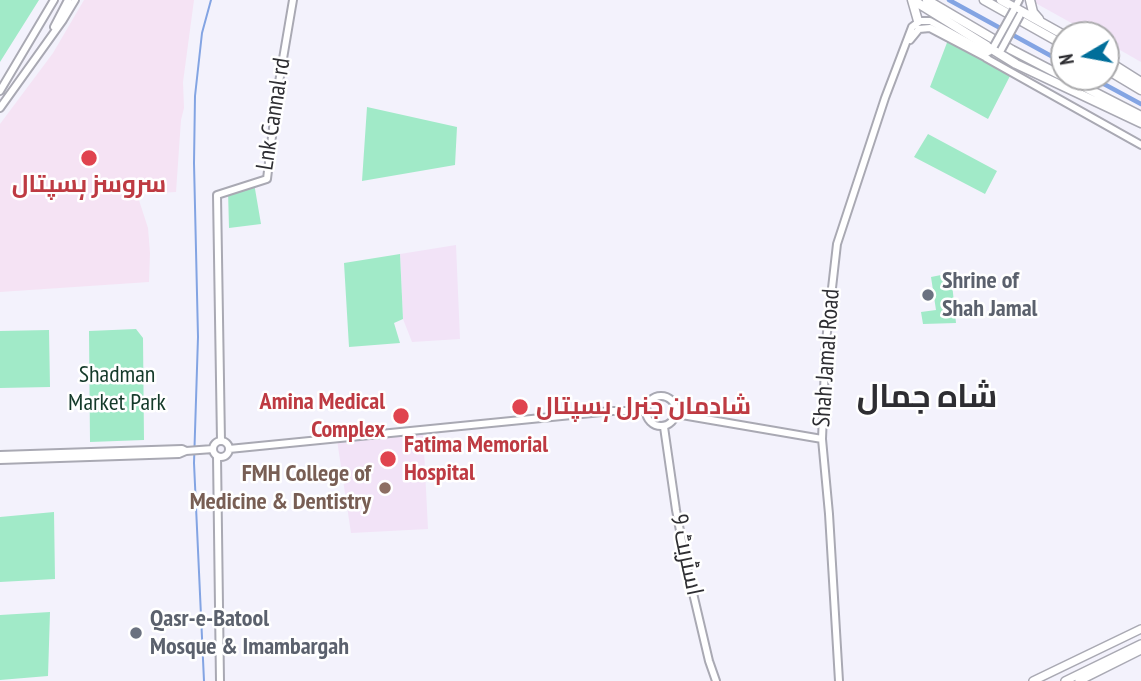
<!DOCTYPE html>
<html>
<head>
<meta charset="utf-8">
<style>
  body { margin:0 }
  #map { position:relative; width:1141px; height:681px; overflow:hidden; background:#f3f2fc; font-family:"PT Sans Narrow",sans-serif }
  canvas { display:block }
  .north { position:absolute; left:1050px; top:21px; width:70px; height:70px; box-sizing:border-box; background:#fff; border:2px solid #ababad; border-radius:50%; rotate:260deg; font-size:19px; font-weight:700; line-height:28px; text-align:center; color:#2e2e32 }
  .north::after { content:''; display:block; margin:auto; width:24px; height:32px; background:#006e9a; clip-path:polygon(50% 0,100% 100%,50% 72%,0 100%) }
</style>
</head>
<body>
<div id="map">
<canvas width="1141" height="681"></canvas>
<div class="north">N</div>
</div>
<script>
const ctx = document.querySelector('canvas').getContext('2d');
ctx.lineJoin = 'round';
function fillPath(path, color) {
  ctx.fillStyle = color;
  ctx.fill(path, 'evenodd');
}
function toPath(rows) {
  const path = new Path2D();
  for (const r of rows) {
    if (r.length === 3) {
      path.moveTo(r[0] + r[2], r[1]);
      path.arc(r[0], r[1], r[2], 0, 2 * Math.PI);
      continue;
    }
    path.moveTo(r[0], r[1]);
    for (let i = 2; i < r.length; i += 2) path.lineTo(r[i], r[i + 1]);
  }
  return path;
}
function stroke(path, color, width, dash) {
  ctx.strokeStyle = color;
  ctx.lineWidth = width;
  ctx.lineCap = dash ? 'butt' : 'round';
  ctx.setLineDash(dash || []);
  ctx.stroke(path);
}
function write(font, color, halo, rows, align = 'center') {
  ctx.font = font + ' "PT Sans Narrow",Cairo,sans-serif';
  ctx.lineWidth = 5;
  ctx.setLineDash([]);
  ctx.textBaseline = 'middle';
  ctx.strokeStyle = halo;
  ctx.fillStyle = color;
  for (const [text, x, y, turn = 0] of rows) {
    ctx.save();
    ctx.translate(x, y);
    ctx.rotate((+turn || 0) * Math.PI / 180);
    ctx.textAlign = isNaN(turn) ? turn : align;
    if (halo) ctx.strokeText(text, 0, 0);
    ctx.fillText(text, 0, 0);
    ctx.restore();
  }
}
fillPath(toPath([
  [1030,0,1141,0,1141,62,1106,42,1106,35,1093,35],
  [456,245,460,339,412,342,403,319,400,254],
  [423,430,428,529,351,533,337,440]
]), '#f2e3f7');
fillPath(toPath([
  [84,0,194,0,183,82,184,108,181,120,176,192,137,194,148,228,150,253,149,282,0,292,0,124,53,53]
]), '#f5e3f4');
fillPath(toPath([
  [0,0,39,0,0,62],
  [948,40,1010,76,988,119,930,87],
  [367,107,457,127,455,165,362,181],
  [928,134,997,171,985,194,914,157],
  [254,183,261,224,229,228,228,190],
  [400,254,403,319,394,323,400,343,349,347,344,263],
  [951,273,956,323,923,324,921,312,936,310,931,277],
  [136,329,143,338,144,440,90,442,89,331],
  [49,330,50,387,0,388,0,331],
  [54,512,55,579,0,582,0,517],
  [50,612,48,676,0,680,0,615]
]), '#a1eac8');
stroke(toPath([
  [204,681,194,463,198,337,194,163,195,96,202,33,211,0]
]), '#83a4e3', 2);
stroke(toPath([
  [949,0,1064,63],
  [1091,77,1141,104]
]), '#83a4e3', 4.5);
const secondary = toPath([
  [1014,10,1019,0],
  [54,27,68,0],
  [910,40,919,29,930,28,987,58],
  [986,58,1141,145],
  [0,91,54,0],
  [0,108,63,20,75,0],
  [661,411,15],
  [676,414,822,439],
  [664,427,676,510,688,572,709,661,716,681],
  [221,441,217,195,267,179,277,94,293,0],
  [221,449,8],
  [229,449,612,411,646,411],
  [0,455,182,449,186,451],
  [217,456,220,681],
  [0,460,179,454,186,451,213,449],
  [839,681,829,514,822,439,826,341,837,244,885,98,912,27,920,21,930,21,986,52,989,52,993,47]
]);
const primary = toPath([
  [1033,681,1141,629],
  [1065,681,1141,644],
  [1079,681,1141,650]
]);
const highway = toPath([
  [912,0,918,21],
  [913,0,1016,64,1141,123],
  [927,0,1012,50,1064,77],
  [984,0,1064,45],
  [1001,0,1064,35],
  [1030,0,1033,12,1039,19],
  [1106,60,1141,82],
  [1106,69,1141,90],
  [1065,77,1141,116]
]);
stroke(secondary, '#a9a9b3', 10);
stroke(primary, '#a9a9b3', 10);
stroke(highway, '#a9a9b3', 11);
stroke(secondary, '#fff', 6);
stroke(primary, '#fff', 7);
stroke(highway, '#fff', 8);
const secondaryBridge = toPath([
  [994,46,1014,10],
  [1001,50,1020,15]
]);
stroke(secondaryBridge, '#a9a9b3', 10, []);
stroke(secondaryBridge, '#fff', 6);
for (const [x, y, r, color] of [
  [89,158,9,"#e0444e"],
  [928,295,7,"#6b7280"],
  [520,407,9,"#e0444e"],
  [401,416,9,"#e0444e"],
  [388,459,9,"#e0444e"],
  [385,488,7,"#8d6e63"],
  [136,633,7,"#6b7280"]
]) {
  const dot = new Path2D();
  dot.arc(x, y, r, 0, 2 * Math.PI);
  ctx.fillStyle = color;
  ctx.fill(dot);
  stroke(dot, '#fff', 2.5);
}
write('24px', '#2e2e32', '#fff', [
  ["Lnk Cannal rd",274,114,-81],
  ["Shah Jamal Road",827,358,-86],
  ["اسٹریٹ 9",686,555,78]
]);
write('bold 24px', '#be3a42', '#fff', [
  ["سروسز ہسپتال",89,185,"center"],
  ["Amina Medical",385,402,"right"],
  ["Complex",385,430,"right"],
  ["شادمان جنرل ہسپتال",536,407],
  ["Fatima Memorial",404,445],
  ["Hospital",404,473]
], 'left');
write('bold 24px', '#5b616d', '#fff', [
  ["Shrine of",942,281],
  ["Shah Jamal",942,309],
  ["Qasr-e-Batool",150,619],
  ["Mosque & Imambargah",150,647]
], 'left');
write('24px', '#143a2a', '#fff', [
  ["Shadman",117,375],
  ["Market Park",117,403]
]);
write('bold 24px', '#785e54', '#fff', [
  ["FMH College of",371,474],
  ["Medicine & Dentistry",371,502]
], 'right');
write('bold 32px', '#2e2e32', '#fff', [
  ["شاہ جمال",927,398]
]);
</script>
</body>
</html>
